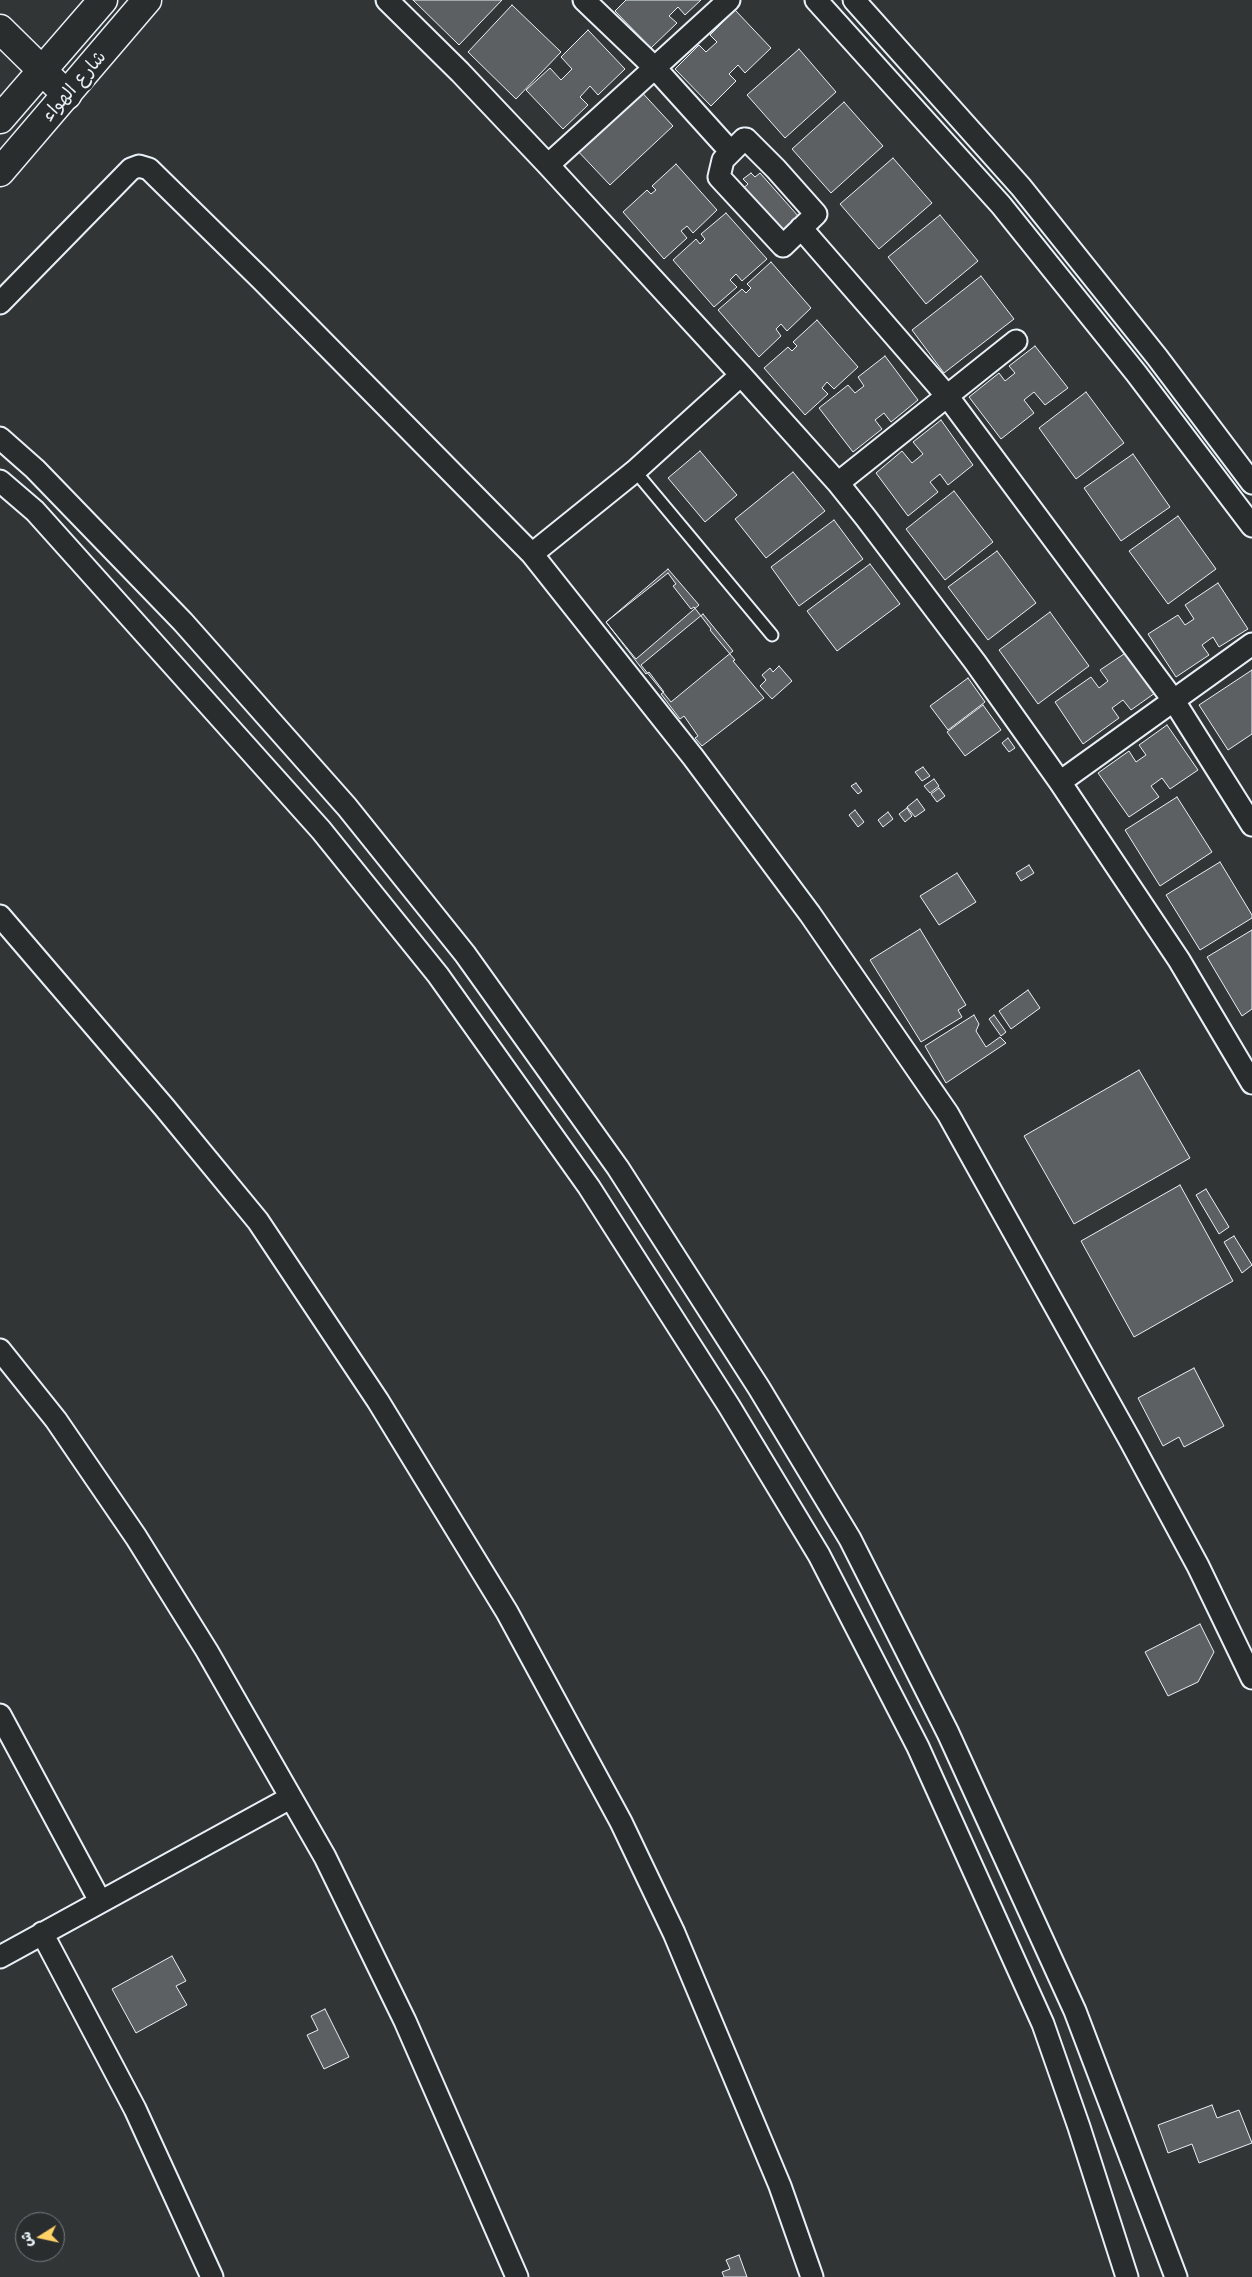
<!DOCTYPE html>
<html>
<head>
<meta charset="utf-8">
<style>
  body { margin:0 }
  #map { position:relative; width:1252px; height:2277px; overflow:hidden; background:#323536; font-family:Mali,"Playpen Sans Arabic",sans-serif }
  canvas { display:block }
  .north { position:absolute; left:15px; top:2212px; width:50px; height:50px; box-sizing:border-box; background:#2a2d2e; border:1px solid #767b7f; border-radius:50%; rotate:260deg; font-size:14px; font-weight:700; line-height:20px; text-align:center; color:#e8f1f8 }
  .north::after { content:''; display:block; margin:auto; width:18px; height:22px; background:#ffd166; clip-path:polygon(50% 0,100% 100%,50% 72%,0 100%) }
</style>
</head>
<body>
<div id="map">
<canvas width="1252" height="2277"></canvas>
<div class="north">ش</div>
</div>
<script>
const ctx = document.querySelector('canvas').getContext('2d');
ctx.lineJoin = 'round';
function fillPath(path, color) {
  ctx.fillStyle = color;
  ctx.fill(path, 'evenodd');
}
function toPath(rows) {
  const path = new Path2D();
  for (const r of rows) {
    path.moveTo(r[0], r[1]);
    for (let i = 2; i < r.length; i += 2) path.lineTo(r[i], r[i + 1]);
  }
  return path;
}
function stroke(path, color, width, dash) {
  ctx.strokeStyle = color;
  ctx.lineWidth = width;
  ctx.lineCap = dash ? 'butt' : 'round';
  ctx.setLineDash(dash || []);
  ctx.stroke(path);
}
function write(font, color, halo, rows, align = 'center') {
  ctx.font = font + ' Mali,"Playpen Sans Arabic",sans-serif';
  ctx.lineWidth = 5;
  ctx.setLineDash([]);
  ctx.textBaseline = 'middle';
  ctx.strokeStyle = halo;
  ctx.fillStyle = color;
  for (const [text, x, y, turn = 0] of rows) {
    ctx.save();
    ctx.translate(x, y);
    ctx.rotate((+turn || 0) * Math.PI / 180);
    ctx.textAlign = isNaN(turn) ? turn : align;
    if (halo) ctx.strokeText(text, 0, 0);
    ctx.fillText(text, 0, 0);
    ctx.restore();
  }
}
const building = toPath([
  [413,0,502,0,459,45,413,0],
  [626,0,701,0,685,15,678,7,669,16,677,23,651,48,615,11,626,0],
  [512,5,561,52,516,99,468,52,512,5],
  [735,10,771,48,745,73,738,65,729,74,736,81,711,106,675,69,699,45,706,52,717,42,710,35,735,10],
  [588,30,625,69,598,95,590,86,580,97,588,105,563,129,526,90,550,68,561,80,572,69,561,57,588,30],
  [799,49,836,92,785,138,747,95,799,49],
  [637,87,673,126,610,185,574,147,637,87],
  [844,102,883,146,831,193,792,149,844,102],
  [893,158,932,203,879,249,840,204,893,158],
  [676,164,717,210,693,233,687,226,681,231,687,238,664,259,623,212,647,190,651,194,656,190,652,186,676,164],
  [751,173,755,177,760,173,799,217,780,234,741,190,748,184,743,179,751,173],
  [726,213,767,259,742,281,736,274,730,280,737,287,714,307,673,260,696,239,700,244,705,239,701,234,726,213],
  [940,215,978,261,926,304,888,257,940,215],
  [771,262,811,308,787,331,781,324,776,329,781,336,759,357,718,310,742,289,746,293,751,288,747,284,771,262],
  [981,276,1014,319,944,373,912,330,981,276],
  [817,320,858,367,834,389,827,382,822,388,828,394,805,415,764,368,788,347,792,351,797,346,793,342,817,320],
  [1035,346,1068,388,1045,405,1034,392,1024,400,1034,413,1001,439,969,397,999,373,1005,381,1015,373,1009,366,1035,346],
  [885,356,918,400,891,422,884,413,875,420,882,429,853,452,819,408,848,385,855,393,864,386,858,377,885,356],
  [1086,392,1124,443,1076,479,1039,428,1086,392],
  [941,420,973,465,948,485,940,474,930,482,938,492,908,516,876,473,902,451,912,463,923,454,913,442,941,420],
  [700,451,737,495,705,522,668,478,700,451],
  [1133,454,1170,507,1121,541,1084,488,1133,454],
  [793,472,825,511,766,558,735,519,793,472],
  [954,491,993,542,945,580,906,529,954,491],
  [1178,516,1216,569,1168,604,1129,551,1178,516],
  [834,520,863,559,799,606,771,567,834,520],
  [997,551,1036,603,988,640,948,587,997,551],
  [870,564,900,604,837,651,807,611,870,564],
  [668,569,699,605,636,659,606,622,668,569],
  [668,573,676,584,673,586,691,609,694,607,711,629,710,630,735,660,733,661,764,698,702,746,695,738,698,736,684,716,680,719,661,694,664,692,649,672,646,674,606,622,668,573],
  [1218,583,1248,629,1219,647,1213,637,1202,645,1209,655,1176,677,1148,634,1178,615,1185,625,1194,619,1185,605,1218,583],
  [1050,612,1089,666,1038,704,999,650,1050,612],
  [703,614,733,651,671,702,641,665,703,614],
  [1127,652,1155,693,1131,710,1123,700,1112,708,1119,718,1083,744,1055,702,1091,677,1099,688,1108,681,1100,670,1127,652],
  [779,666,792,681,772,699,760,686,766,680,762,675,770,668,773,672,779,666],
  [1252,670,1252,734,1228,750,1199,705,1252,670],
  [968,678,985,702,948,730,930,706,968,678],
  [983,705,1001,730,965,756,947,732,983,705],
  [1167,725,1198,770,1170,789,1162,778,1151,786,1159,797,1129,817,1098,773,1129,751,1136,762,1146,755,1139,745,1167,725],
  [1008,738,1015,748,1009,752,1002,743,1008,738],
  [923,767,930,776,922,781,915,772,923,767],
  [934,779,939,786,930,793,924,786,934,779],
  [856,783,862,791,858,794,851,786,856,783],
  [939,788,945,796,937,802,931,794,939,788],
  [1177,797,1212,852,1160,886,1125,830,1177,797],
  [917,799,925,810,915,817,907,807,917,799],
  [907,808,912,816,905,822,899,814,907,808],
  [855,810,864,822,858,827,849,815,855,810],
  [888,812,893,819,883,827,878,820,888,812],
  [1220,862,1252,915,1252,918,1200,950,1166,895,1220,862],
  [1029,865,1034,873,1021,881,1016,873,1029,865],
  [957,873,976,902,939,925,920,896,957,873],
  [920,929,966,1005,958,1010,962,1017,921,1042,870,960,920,929],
  [1252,930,1252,1009,1242,1016,1207,957,1252,930],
  [1028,990,1040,1008,1011,1029,999,1011,1028,990],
  [974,1015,979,1024,976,1031,986,1047,1000,1037,1006,1043,946,1083,925,1046,974,1015],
  [994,1015,1006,1032,1001,1036,989,1019,994,1015],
  [1139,1070,1190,1158,1074,1224,1024,1136,1139,1070],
  [1180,1185,1233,1281,1134,1337,1081,1241,1180,1185],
  [1206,1189,1229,1227,1219,1234,1196,1195,1206,1189],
  [1234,1236,1252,1265,1242,1273,1224,1242,1234,1236],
  [1194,1368,1224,1426,1184,1447,1179,1437,1163,1446,1138,1398,1194,1368],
  [1200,1624,1214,1652,1198,1682,1168,1696,1145,1652,1200,1624],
  [172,1956,186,1981,176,1986,187,2005,136,2033,112,1989,172,1956],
  [325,2009,349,2057,324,2069,307,2035,318,2030,311,2016,325,2009],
  [1212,2105,1217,2118,1239,2110,1252,2143,1199,2163,1192,2144,1168,2153,1158,2125,1212,2105],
  [739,2255,747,2277,724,2277,722,2272,730,2269,726,2260,739,2255]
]);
fillPath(building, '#5c6063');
stroke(building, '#e8f1f8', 1);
const lane = toPath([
  [635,471,772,635]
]);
const street = toPath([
  [387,0,460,72,548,165,741,375,838,483,866,518,975,662,1060,782,1179,960,1252,1083],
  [584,0,655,68,731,152],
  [816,0,1001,205,1136,373,1252,526],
  [854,0,1021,187,1157,357,1252,483],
  [744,139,746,139,776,169,816,214,783,246,719,177,723,160,744,139],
  [548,165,729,0],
  [801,228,948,397,1174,701,1252,825],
  [0,303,131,169,139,166,149,169,262,280,532,554,693,757,810,914,948,1114,1131,1442,1198,1566,1252,1678],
  [0,438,35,469,183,622,347,807,465,954,618,1168,759,1388,850,1539,948,1733,1075,2011,1176,2277],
  [0,481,35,511,321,830,438,975,589,1187,729,1406,819,1555,918,1747,1043,2024,1079,2127,1127,2277],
  [838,483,1016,341],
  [532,554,635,471,741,375],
  [1060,782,1252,644],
  [0,916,164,1107,258,1221,378,1401,507,1612,621,1822,674,1933,780,2186,812,2277],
  [0,1350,56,1420,136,1537,207,1651,325,1857,405,2021,517,2277],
  [0,1715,100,1901],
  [42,1933,135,2109,212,2277],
  [0,1957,290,1798]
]);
const secondary = toPath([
  [0,29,67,95]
]);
const primary = toPath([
  [0,119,103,0],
  [0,172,147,0]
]);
stroke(lane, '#e8f1f8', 15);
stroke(street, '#e8f1f8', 25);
stroke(secondary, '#e8f1f8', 31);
stroke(primary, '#e8f1f8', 31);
stroke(lane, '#2a2d2e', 11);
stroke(street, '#2a2d2e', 21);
stroke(secondary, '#2a2d2e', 28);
stroke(primary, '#2a2d2e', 28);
write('18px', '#e8f1f8', '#2a2d2e', [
  ["شارع الهواء",74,86,-49]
]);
</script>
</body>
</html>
